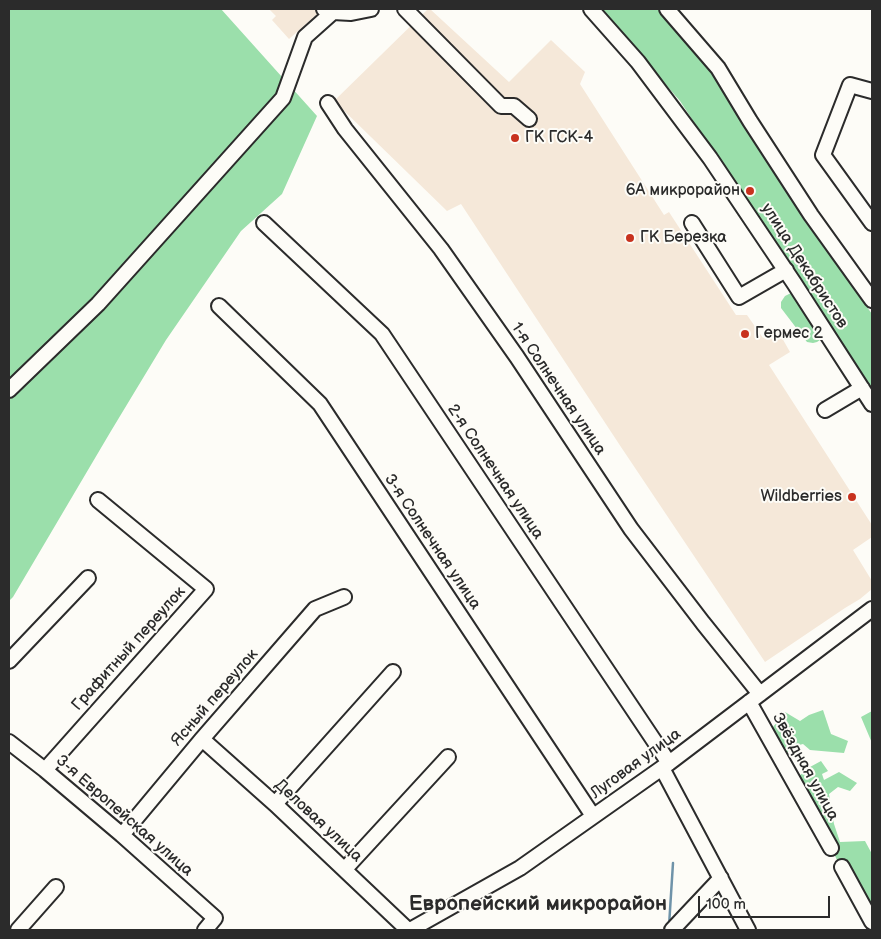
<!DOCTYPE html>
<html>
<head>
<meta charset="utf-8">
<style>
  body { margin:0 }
  #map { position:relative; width:881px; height:939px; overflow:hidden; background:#fdfcf7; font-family:"Balsamiq Sans",sans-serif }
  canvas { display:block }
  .frame { position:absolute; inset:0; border:10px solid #2b2b2b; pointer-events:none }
  .scale { position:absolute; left:698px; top:896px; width:132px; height:22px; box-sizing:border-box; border:2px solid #2b2b2b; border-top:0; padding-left:6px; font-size:15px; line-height:18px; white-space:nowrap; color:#2b2b2b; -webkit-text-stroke:4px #fdfcf7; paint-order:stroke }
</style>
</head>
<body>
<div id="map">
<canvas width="881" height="939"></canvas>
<div class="frame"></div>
<div class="scale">100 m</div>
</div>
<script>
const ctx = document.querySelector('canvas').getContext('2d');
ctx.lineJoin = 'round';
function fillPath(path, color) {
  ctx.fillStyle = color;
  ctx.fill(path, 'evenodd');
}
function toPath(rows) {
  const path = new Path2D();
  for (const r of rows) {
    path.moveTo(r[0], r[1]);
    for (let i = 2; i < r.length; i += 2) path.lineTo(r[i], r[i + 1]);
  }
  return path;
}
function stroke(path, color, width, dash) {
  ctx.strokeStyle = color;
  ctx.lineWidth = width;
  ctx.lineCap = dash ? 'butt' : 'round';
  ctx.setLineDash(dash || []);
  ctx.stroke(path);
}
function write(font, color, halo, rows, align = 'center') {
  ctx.font = font + ' "Balsamiq Sans",sans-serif';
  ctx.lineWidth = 4;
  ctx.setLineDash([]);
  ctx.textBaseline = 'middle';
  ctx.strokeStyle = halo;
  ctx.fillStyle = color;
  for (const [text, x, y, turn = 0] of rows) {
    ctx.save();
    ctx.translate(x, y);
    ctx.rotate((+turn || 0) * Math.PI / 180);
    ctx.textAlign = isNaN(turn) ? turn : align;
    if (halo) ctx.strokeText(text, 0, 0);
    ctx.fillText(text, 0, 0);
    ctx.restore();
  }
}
fillPath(toPath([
  [269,9,323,9,289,39,272,20,276,16],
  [428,9,430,9,509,82,551,40,585,72,580,84,664,215,669,212,736,315,747,315,763,338,777,329,790,352,769,365,872,525,872,537,853,550,872,581,872,589,860,599,845,608,765,662,621,447,461,204,447,211,334,101]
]), '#f5e8d9');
fillPath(toPath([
  [9,9,221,9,317,116,282,194,241,231,166,340,111,431,13,597,9,601],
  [600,9,659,9,712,73,804,220,872,314,872,393,680,101],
  [791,293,795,294,821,337,820,340,817,342,813,343,807,342,781,308,781,302,785,296],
  [823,710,831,734,848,741,844,753,810,750,803,744,791,747,785,756,776,744,773,727,785,712,800,721,809,715],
  [872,711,872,743,861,717],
  [821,761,828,771,822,774,824,780,839,772,857,783,850,791,838,787,829,794,834,824,840,842,865,841,872,854,872,902,859,909,799,776,810,767]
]), '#9bdfab');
stroke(toPath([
  [669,926,673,863]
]), '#6f93a9', 2.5);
const minor = toPath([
  [324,9,333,12,351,13,371,9],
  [405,9,501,106,514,106,529,119],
  [591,9,638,62,710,158,794,283,872,404],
  [667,9,718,68,750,121,811,215,872,300],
  [872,91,850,85,823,155,872,223],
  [328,103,345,129,441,249,517,357,631,529,703,623,760,694],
  [264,223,382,334,669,763],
  [692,223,739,297,786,270],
  [219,306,320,404,593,816],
  [9,390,98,304,283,98,305,37,333,12],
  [825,410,862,388],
  [9,661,88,578],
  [749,702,831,848],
  [202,739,275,804,408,930],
  [9,742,45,770,122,835,215,918,205,930],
  [662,768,748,930],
  [45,770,206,589,98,500],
  [275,804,393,672],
  [122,835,202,739,315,609,344,597],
  [842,867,872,922],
  [345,869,448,757],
  [18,930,56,887],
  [410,930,520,868,669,763,872,609],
  [672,930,721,878]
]);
stroke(minor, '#2b2b2b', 18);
stroke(minor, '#fdfcf7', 14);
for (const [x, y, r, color] of [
  [515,138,5,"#c8321e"],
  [750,191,5,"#c8321e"],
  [630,238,5,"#c8321e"],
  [745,334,5,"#c8321e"],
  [852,497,5,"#c8321e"]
]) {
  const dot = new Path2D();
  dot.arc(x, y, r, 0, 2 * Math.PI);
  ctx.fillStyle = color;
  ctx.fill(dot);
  stroke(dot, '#fdfcf7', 2);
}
write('16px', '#2b2b2b', '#fdfcf7', [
  ["ГК ГСК-4",525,138],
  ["6А микрорайон",740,191,"right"],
  ["ГК Березка",640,238],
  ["Гермес 2",755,334],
  ["Wildberries",842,497,"right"]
], 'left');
write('16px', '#2b2b2b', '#fdfcf7', [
  ["улица Декабристов",804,266,57],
  ["1-я Солнечная улица",558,389,56],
  ["2-я Солнечная улица",495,472,56],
  ["3-я Солнечная улица",432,542,56],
  ["Графитный переулок",129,649,-48],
  ["Ясный переулок",215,698,-49],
  ["Луговая улица",636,764,-36],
  ["Звёздная улица",805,767,61],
  ["3-я Европейская улица",124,816,41],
  ["Деловая улица",318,821,43]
]);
write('bold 21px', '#2b2b2b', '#fdfcf7', [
  ["Европейский микрорайон",538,905]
]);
</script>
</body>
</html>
